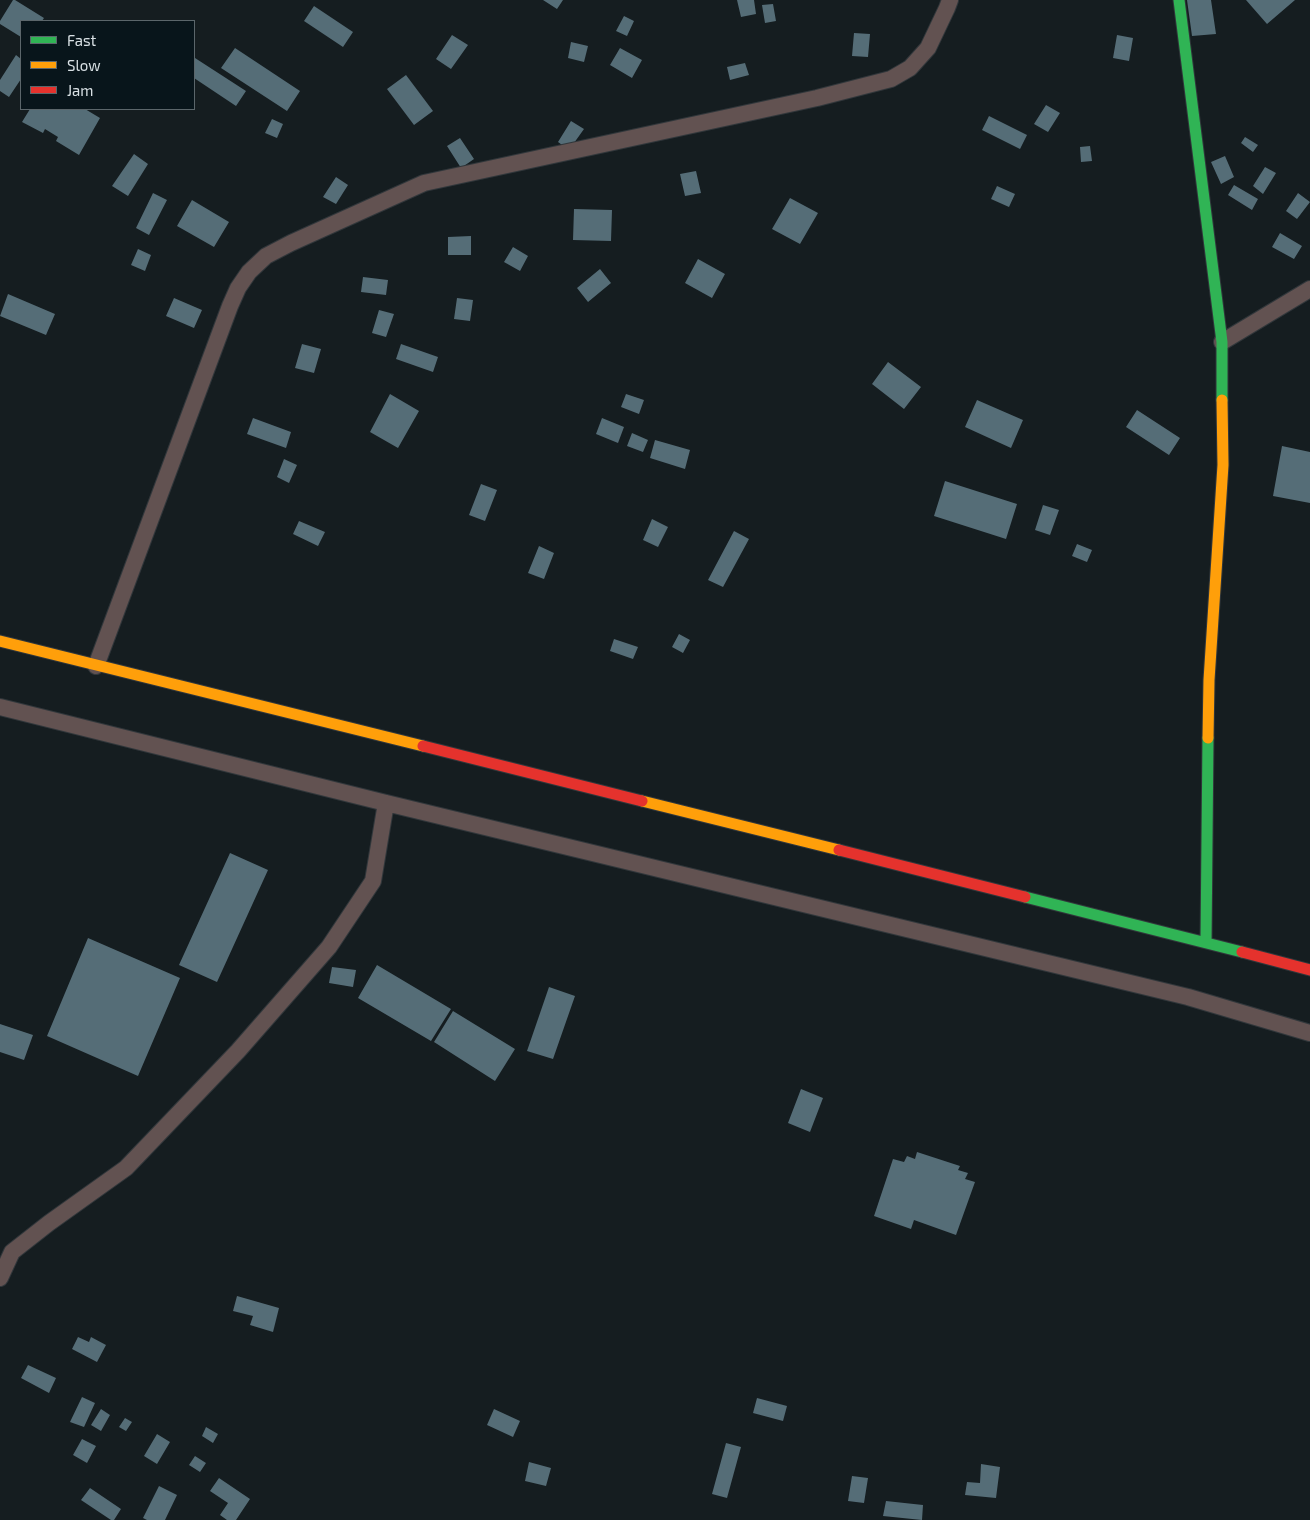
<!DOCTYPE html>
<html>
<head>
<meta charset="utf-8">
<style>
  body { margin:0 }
  #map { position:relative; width:1310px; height:1520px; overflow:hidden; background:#151d20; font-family:"Exo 2",sans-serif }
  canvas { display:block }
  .legend { position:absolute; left:20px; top:20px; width:175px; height:90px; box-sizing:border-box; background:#08151b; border:1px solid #5b666b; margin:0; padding:6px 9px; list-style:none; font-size:15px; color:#d8e0e4 }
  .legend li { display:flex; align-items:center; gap:10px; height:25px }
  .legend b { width:25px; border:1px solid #5b666b }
</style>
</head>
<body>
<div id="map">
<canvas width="1310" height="1520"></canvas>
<ul class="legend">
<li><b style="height:6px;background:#30b455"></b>Fast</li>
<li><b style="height:6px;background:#ff9f0a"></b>Slow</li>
<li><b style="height:6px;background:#e5322d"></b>Jam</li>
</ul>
</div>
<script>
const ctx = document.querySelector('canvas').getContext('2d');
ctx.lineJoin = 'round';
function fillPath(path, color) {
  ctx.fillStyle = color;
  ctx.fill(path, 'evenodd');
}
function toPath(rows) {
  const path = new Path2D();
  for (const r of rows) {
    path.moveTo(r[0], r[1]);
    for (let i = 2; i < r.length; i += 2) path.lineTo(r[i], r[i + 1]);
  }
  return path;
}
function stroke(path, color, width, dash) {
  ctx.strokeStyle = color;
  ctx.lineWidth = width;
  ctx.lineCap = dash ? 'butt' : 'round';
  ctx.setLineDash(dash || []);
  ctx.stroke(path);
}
fillPath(toPath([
  [13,0,15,0,44,18,42,21,21,21,21,37,0,24,0,21],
  [543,0,563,0,557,9],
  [737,0,754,0,756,14,741,17],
  [1187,0,1211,0,1216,34,1192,36],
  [1246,0,1295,0,1267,24],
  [773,4,776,21,765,23,762,5],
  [314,6,353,32,343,47,304,21],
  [624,16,634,21,627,36,616,31],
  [854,33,870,34,868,57,852,56],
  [452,35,468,45,451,69,436,59],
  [1117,35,1133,38,1129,61,1113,58],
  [571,42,588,46,584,62,568,58],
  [235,48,300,91,287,111,221,68],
  [620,48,642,60,632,78,610,65],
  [16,55,21,59,21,79,9,97,0,91,0,80],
  [195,58,246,91,236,106,194,78,194,60],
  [745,63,749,75,730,80,727,67],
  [406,75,433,111,414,125,387,89],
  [1046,105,1060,113,1048,132,1034,124],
  [30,109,85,109,100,118,79,155,56,141,58,137,45,129,43,133,22,122],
  [989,116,1027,135,1020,149,982,130],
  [272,119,283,124,277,138,265,133],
  [571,121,584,129,569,150,558,142],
  [1245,137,1258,145,1253,152,1241,143],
  [460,138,474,159,461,168,447,146],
  [1090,146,1092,161,1081,162,1080,147],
  [134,154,148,164,128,196,112,186],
  [1225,156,1234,177,1221,184,1211,162],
  [1265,167,1276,173,1263,194,1253,186],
  [696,171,701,193,685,196,680,174],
  [336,177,348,185,336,204,323,197],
  [1234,185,1258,199,1252,210,1228,195],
  [997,186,1015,194,1009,207,991,199],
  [153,193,167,200,149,235,136,228],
  [1298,193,1310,202,1297,219,1286,211],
  [790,198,818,213,800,244,772,229],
  [192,200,229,222,214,247,177,226],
  [574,209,612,210,611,241,573,240],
  [1280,233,1302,246,1294,259,1272,247],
  [471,236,471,255,448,255,448,237],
  [513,247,528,256,520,271,504,262],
  [138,249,151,255,145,271,131,265],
  [698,259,725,274,712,298,685,283],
  [600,269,611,283,588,302,577,288],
  [363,277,388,280,386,295,361,292],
  [8,294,55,314,46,335,0,316],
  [174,298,202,310,194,328,166,316],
  [457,298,473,300,470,321,454,319],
  [379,310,394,314,386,337,372,333],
  [302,344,321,349,314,373,295,368],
  [401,344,438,357,433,372,396,359],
  [888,362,921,387,904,409,872,384],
  [390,394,419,411,398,448,370,432],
  [626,394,644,400,639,414,621,407],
  [977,400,1023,420,1011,448,965,427],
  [1137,410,1180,438,1169,455,1126,427],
  [253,418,291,432,286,448,247,434],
  [602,418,624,427,618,443,596,434],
  [632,433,648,440,643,452,627,446],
  [655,440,690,450,685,469,650,458],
  [1282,446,1310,452,1310,503,1273,496],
  [284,459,297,465,289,483,277,477],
  [945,481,1017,504,1006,539,934,516],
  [481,484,497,490,485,521,469,515],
  [1043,505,1059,510,1050,535,1035,530],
  [652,519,668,527,658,547,643,540],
  [299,521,325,532,318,546,293,534],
  [734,531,749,539,723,587,708,580],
  [1077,544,1092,550,1087,562,1072,556],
  [539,546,554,553,544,579,528,573],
  [679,634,690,640,683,653,672,647],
  [614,639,638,647,633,659,610,651],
  [230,853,268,870,217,982,179,965],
  [88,938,180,978,138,1076,47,1036],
  [377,965,451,1009,431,1041,358,998],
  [332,967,356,970,353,987,329,983],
  [549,987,575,996,553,1059,527,1051],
  [453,1011,515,1049,495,1081,434,1042],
  [0,1024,33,1035,24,1060,0,1052],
  [801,1089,823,1098,810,1132,788,1123],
  [917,1152,960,1166,958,1170,968,1173,965,1179,975,1182,956,1235,914,1220,911,1229,874,1216,893,1159,904,1162,907,1156,915,1159],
  [237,1296,279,1308,273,1332,250,1325,253,1316,233,1311],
  [78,1337,89,1342,91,1337,106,1345,97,1362,72,1349],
  [28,1365,56,1378,49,1393,21,1378],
  [82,1397,95,1403,84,1427,70,1422],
  [757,1398,787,1406,783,1421,753,1413],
  [101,1409,110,1415,101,1431,91,1425],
  [494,1409,520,1421,513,1437,487,1425],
  [125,1418,132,1422,126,1431,119,1427],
  [206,1427,218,1434,213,1443,202,1436],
  [157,1434,170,1442,157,1464,144,1456],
  [82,1439,96,1446,87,1463,73,1455],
  [726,1443,741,1447,727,1498,712,1494],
  [195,1456,206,1463,200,1472,189,1465],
  [529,1462,551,1468,546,1486,525,1481],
  [981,1464,1000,1467,996,1498,965,1495,967,1482,980,1483],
  [852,1476,868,1478,864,1503,848,1501],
  [219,1478,250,1499,236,1520,227,1520,220,1515,228,1503,210,1491],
  [159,1486,177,1495,165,1520,147,1520,143,1518],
  [90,1488,121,1509,114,1520,111,1520,81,1500],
  [886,1501,923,1505,922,1520,883,1516]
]), '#556d77');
const lane = toPath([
  [1222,342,1310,289],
  [96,666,230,306,238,288,249,272,266,256,291,243,424,183,817,98,891,79,910,68,928,48,947,8,950,0],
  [0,707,386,803,1188,997,1310,1033],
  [0,1278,12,1252,49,1223,126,1168,238,1051,329,947,373,881,386,803]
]);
const fast = toPath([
  [1179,0,1222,342,1222,400],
  [1025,897,1242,952],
  [1206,942,1208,738]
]);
const slow = toPath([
  [0,641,423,746],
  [1208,738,1209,680,1223,465,1222,400],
  [642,801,839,850]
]);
const jam = toPath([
  [423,746,642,801],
  [839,850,1025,897],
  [1242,952,1310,970]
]);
stroke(lane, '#31373b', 18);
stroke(fast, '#31373b', 13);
stroke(slow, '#31373b', 13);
stroke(jam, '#31373b', 13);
stroke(lane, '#625251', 16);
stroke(fast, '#30b455', 11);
stroke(slow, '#ff9f0a', 11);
stroke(jam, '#e5322d', 11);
</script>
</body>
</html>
